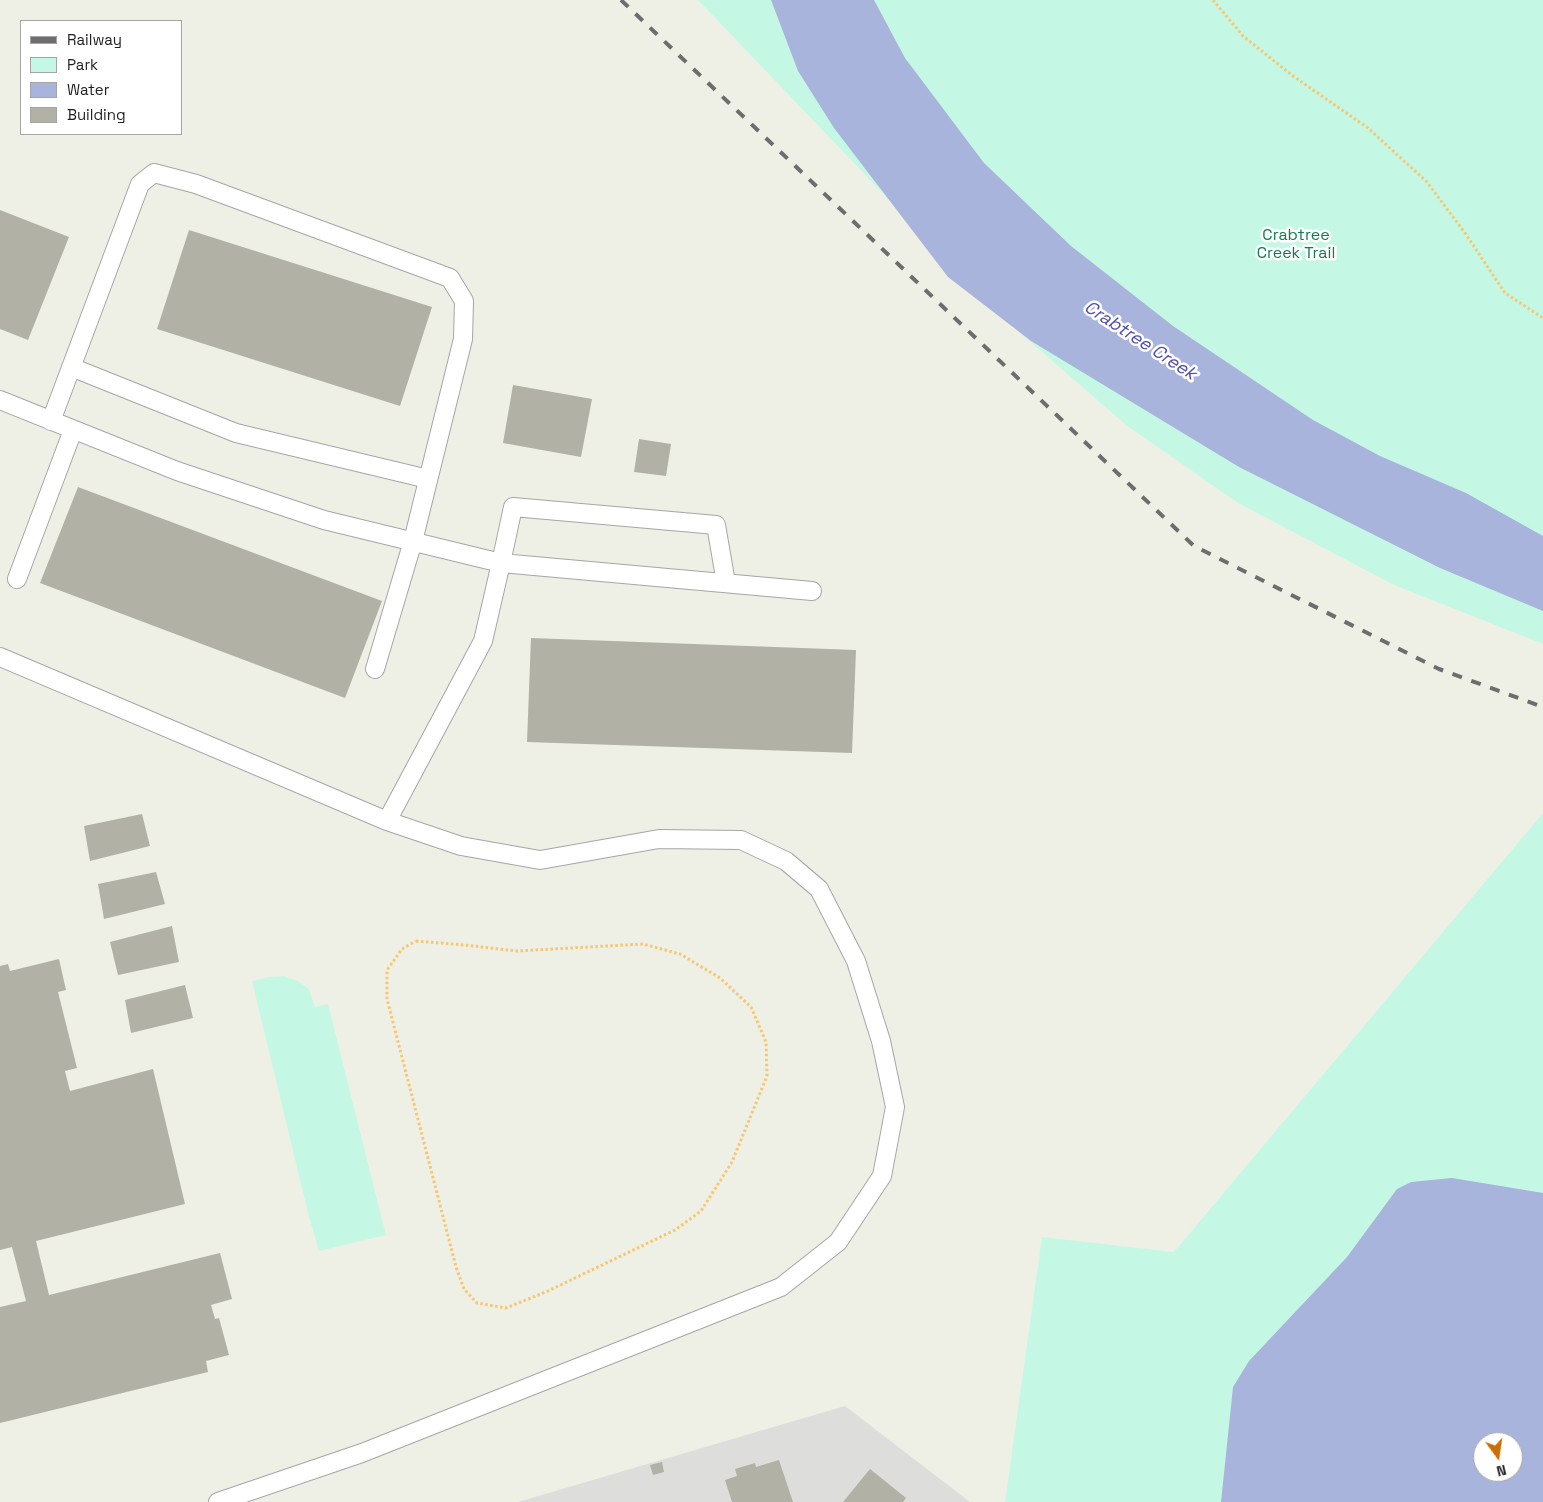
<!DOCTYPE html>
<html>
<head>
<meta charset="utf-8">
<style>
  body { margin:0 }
  #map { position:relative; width:1543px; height:1502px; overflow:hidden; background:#eef0e6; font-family:"Space Grotesk",sans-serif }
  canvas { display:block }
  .legend { position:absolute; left:20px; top:20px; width:162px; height:115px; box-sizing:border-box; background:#fff; border:1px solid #a5a5a5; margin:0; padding:6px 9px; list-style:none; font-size:15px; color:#1f1f1f }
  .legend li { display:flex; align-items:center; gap:10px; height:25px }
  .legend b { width:25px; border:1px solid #a5a5a5 }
  .north { position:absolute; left:1473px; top:1432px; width:50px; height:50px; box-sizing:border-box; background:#fff; border:1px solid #a5a5a5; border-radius:50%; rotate:166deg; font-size:14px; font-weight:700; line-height:20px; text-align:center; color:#1f1f1f }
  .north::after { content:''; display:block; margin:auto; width:18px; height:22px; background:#ca6e05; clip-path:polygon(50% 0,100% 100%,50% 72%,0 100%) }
</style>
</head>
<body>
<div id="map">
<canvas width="1543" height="1502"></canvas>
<ul class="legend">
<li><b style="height:6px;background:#6d6d6d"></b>Railway</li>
<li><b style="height:14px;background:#c5f8e4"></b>Park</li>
<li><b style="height:14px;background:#a8b4dc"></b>Water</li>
<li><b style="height:14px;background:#b1b1a5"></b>Building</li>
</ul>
<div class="north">N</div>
</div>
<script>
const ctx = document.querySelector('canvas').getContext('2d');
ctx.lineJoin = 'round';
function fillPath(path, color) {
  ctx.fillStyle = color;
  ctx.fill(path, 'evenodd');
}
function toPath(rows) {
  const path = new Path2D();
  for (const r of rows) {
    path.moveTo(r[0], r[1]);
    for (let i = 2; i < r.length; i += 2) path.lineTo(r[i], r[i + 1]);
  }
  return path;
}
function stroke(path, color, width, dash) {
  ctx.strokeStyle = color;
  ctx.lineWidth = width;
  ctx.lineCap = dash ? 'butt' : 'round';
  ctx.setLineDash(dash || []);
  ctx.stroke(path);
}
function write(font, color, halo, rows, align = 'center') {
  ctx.font = font + ' "Space Grotesk",sans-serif';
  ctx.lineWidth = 5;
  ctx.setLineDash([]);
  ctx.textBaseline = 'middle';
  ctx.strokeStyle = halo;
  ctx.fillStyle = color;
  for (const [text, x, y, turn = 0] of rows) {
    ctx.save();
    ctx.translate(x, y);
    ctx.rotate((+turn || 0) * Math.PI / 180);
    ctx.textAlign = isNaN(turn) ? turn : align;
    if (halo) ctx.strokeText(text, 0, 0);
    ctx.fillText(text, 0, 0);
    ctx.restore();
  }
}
fillPath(toPath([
  [845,1406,970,1502,518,1502]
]), '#dddddc');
fillPath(toPath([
  [698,0,1543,0,1543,644,1394,585,1238,503,1126,425,1018,331,919,231],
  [1543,813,1543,1502,1005,1502,1042,1237,1174,1252],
  [1483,1442,1513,1442,1513,1472,1483,1472],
  [284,976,298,981,309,989,315,1007,328,1004,386,1235,319,1251,309,1217,252,981,268,977]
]), '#c5f8e4');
fillPath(toPath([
  [771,0,874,0,905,58,984,163,1071,246,1173,326,1313,420,1380,456,1466,493,1543,536,1543,611,1440,568,1239,467,1031,341,948,277,834,128,798,71],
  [1452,1178,1543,1193,1543,1502,1221,1502,1233,1387,1249,1361,1347,1257,1397,1189,1411,1182],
  [1483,1442,1513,1442,1513,1472,1483,1472]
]), '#a8b4dc');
fillPath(toPath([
  [0,210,69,237,28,340,0,329],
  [189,230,432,307,400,406,157,329],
  [513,385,592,399,581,457,503,443],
  [639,439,671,444,666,476,634,472],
  [78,487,382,601,345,698,40,583],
  [531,638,856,650,852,753,527,742],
  [142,814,150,846,90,861,84,826],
  [156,872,165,904,104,919,98,884],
  [172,926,179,962,118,975,110,942],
  [59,959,66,990,58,992,77,1068,65,1071,70,1091,153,1069,185,1204,36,1241,49,1295,220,1253,232,1299,211,1305,215,1319,219,1318,229,1355,206,1361,208,1372,0,1423,0,1307,26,1301,12,1247,0,1250,0,966,8,964,10,971],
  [185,985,193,1018,131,1033,125,1000],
  [779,1460,793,1502,732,1502,725,1480,737,1476,735,1469,755,1463,756,1467],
  [662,1462,664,1472,653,1475,650,1465],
  [870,1469,906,1498,903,1502,843,1502]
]), '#b1b1a5');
const lane = toPath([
  [71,367,236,433,428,479],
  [0,400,177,471,324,520,501,563,513,507,716,525,726,583],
  [51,421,140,184,154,173,196,184,450,278,464,301,463,339,413,541,375,669],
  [17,579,73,430],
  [0,657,387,821,461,846,540,860,659,839,741,840,786,861,819,889,856,961,881,1041,895,1107,882,1176,838,1242,781,1287,362,1453,218,1502],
  [387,821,483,641,501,563,812,591]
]);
stroke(lane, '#a6a6a6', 20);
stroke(toPath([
  [1213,0,1243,36,1293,76,1368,128,1427,182,1465,233,1505,293,1543,318],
  [416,941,464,945,517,951,643,944,680,954,720,978,751,1007,766,1042,767,1076,732,1162,701,1211,675,1230,548,1291,506,1308,477,1303,464,1289,456,1267,387,999,387,970,402,949,416,941]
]), '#f6c671', 3, [2.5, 2.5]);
stroke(lane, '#fff', 18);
stroke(toPath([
  [621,0,1194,546,1439,669,1543,707]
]), '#6d6d6d', 4, [10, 10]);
write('16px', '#0f7c53', '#fff', [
  ["Crabtree",1296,236],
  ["Creek Trail",1296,254]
]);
write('italic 18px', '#514ead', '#fff', [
  ["Crabtree Creek",1140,341,33]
]);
</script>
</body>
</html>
